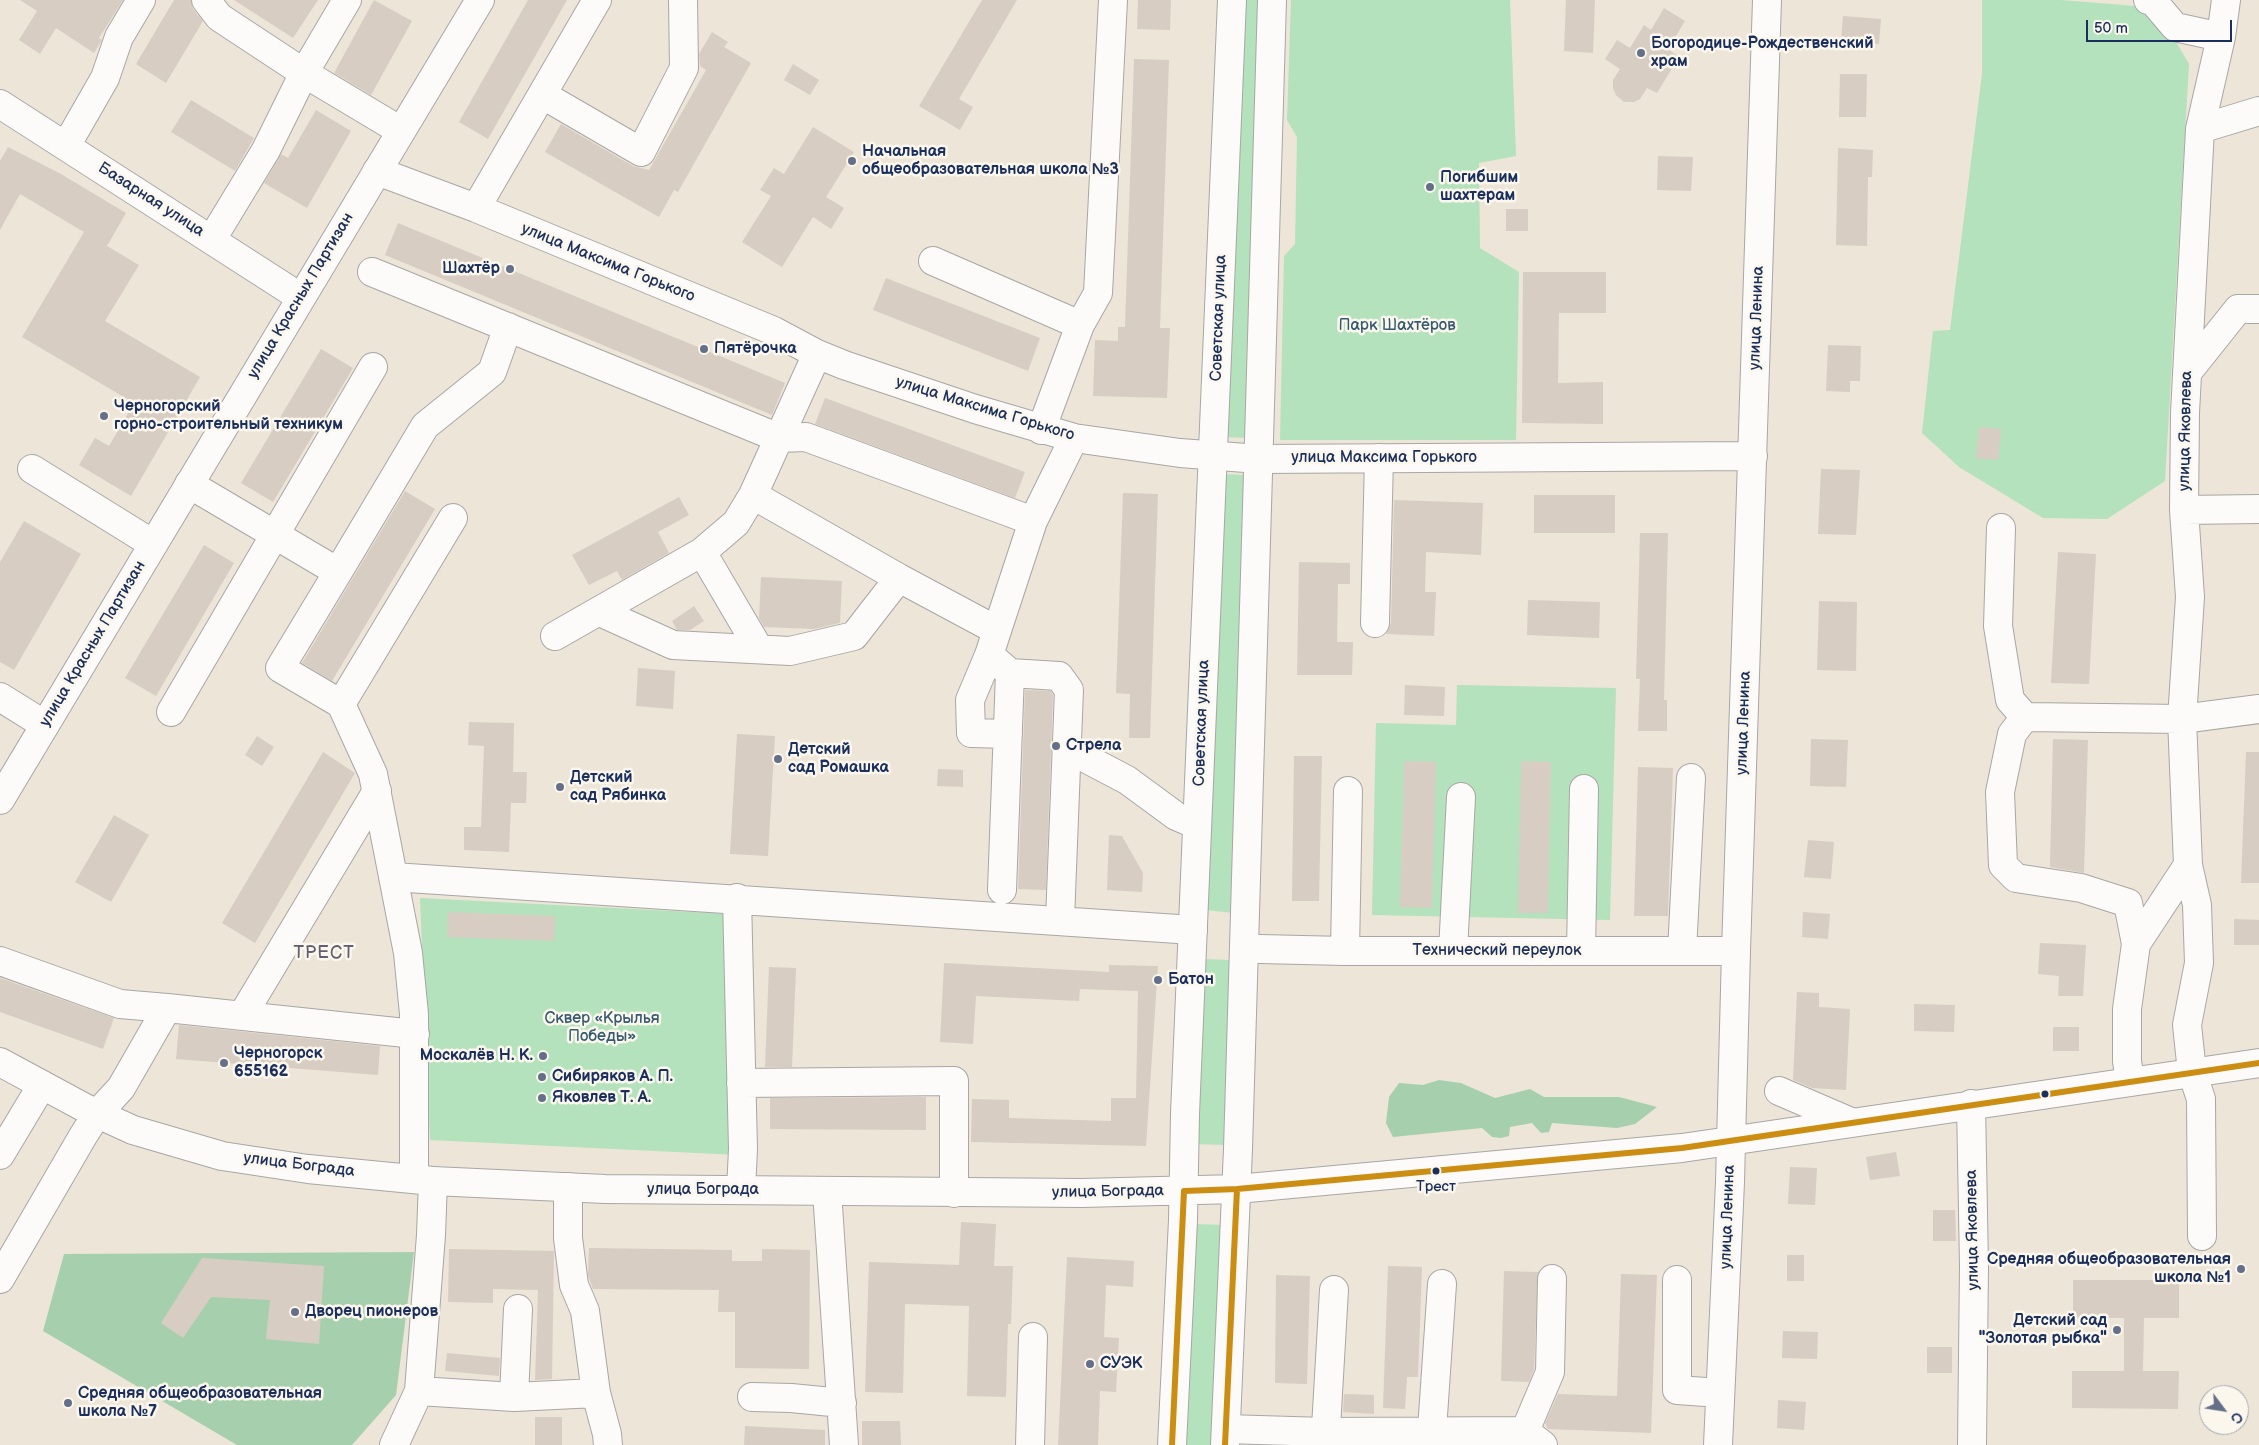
<!DOCTYPE html>
<html>
<head>
<meta charset="utf-8">
<style>
  body { margin:0 }
  #map { position:relative; width:2259px; height:1445px; overflow:hidden; background:#ece5d8; font-family:"Balsamiq Sans",sans-serif }
  canvas { display:block }
  .north { position:absolute; left:2199px; top:1385px; width:50px; height:50px; box-sizing:border-box; background:#fbf7ec; border:1px solid #a1a7b3; border-radius:50%; rotate:121deg; font-size:14px; font-weight:700; line-height:20px; text-align:center; color:#1b2f5e }
  .north::after { content:''; display:block; margin:auto; width:18px; height:22px; background:#646f89; clip-path:polygon(50% 0,100% 100%,50% 72%,0 100%) }
  .scale { position:absolute; left:2086px; top:20px; width:146px; height:22px; box-sizing:border-box; border:2px solid #1b2f5e; border-top:0; padding-left:6px; font-size:15px; line-height:18px; white-space:nowrap; color:#1b2f5e; -webkit-text-stroke:4px #fbf7ec; paint-order:stroke }
</style>
</head>
<body>
<div id="map">
<canvas width="2259" height="1445"></canvas>
<div class="north">С</div>
<div class="scale">50 m</div>
</div>
<script>
const ctx = document.querySelector('canvas').getContext('2d');
ctx.lineJoin = 'round';
function fillPath(path, color) {
  ctx.fillStyle = color;
  ctx.fill(path, 'evenodd');
}
function toPath(rows) {
  const path = new Path2D();
  for (const r of rows) {
    path.moveTo(r[0], r[1]);
    for (let i = 2; i < r.length; i += 2) path.lineTo(r[i], r[i + 1]);
  }
  return path;
}
function stroke(path, color, width, dash) {
  ctx.strokeStyle = color;
  ctx.lineWidth = width;
  ctx.lineCap = dash ? 'butt' : 'round';
  ctx.setLineDash(dash || []);
  ctx.stroke(path);
}
function write(font, color, halo, rows, align = 'center') {
  ctx.font = font + ' "Balsamiq Sans",sans-serif';
  ctx.lineWidth = 5;
  ctx.setLineDash([]);
  ctx.textBaseline = 'middle';
  ctx.strokeStyle = halo;
  ctx.fillStyle = color;
  for (const [text, x, y, turn = 0] of rows) {
    ctx.save();
    ctx.translate(x, y);
    ctx.rotate((+turn || 0) * Math.PI / 180);
    ctx.textAlign = isNaN(turn) ? turn : align;
    if (halo) ctx.strokeText(text, 0, 0);
    ctx.fillText(text, 0, 0);
    ctx.restore();
  }
}
fillPath(toPath([
  [1242,0,1261,0,1249,438,1223,437],
  [1291,0,1510,0,1516,156,1479,163,1480,248,1519,272,1516,440,1280,440,1284,256,1295,244,1296,191,1297,137,1287,120],
  [1982,0,2061,0,2148,7,2165,23,2189,64,2165,481,2107,519,2043,518,1959,467,1922,433,1933,331,1950,330,1982,74],
  [1220,474,1247,475,1234,913,1205,910],
  [1457,685,1616,688,1610,920,1372,915,1376,723,1456,725],
  [420,898,731,914,737,1155,430,1140],
  [1203,959,1232,960,1224,1145,1196,1144],
  [1194,1224,1226,1225,1214,1445,1183,1445]
]), '#b4e2bc');
fillPath(toPath([
  [1439,1080,1461,1083,1495,1098,1530,1089,1544,1097,1619,1097,1657,1107,1635,1124,1617,1128,1552,1123,1549,1132,1541,1133,1532,1123,1510,1127,1509,1136,1501,1138,1492,1137,1482,1128,1393,1137,1386,1123,1389,1097,1399,1083,1423,1085],
  [414,1252,396,1395,352,1445,237,1445,43,1331,64,1254]
]), '#a6d0ad');
fillPath(toPath([
  [20,0,123,0,99,38,102,40,94,53,56,28,40,54,19,40,37,11],
  [174,0,191,0,193,9,203,21,166,83,136,64],
  [234,0,318,0,293,38],
  [374,0,412,21,371,95,334,73],
  [528,0,567,0,488,139,459,122],
  [982,0,1017,0,959,99,973,107,960,130,919,106],
  [1138,0,1171,0,1170,30,1137,29],
  [1566,0,1595,0,1593,53,1564,51],
  [1664,8,1685,21,1668,49,1679,57,1657,93,1647,88,1640,99,1634,102,1624,102,1616,95,1613,88,1613,80,1620,69,1605,59,1617,40,1630,48,1644,25,1651,30],
  [1843,16,1881,19,1879,44,1841,41],
  [712,32,728,42,724,47,751,63,678,192,674,190,659,217,545,152,561,124,633,166,649,170,706,70,700,66,699,54],
  [1134,59,1169,60,1160,328,1170,328,1167,398,1093,396,1095,340,1118,341,1118,327,1125,327],
  [793,64,819,80,810,95,784,80],
  [1840,74,1867,74,1866,117,1839,117],
  [191,100,254,138,235,171,171,132],
  [316,110,351,131,307,208,264,183,281,154,288,158],
  [813,127,854,152,826,197,844,208,831,229,813,217,782,267,742,242,771,196,760,190,774,168,784,174],
  [8,147,61,174,126,213,107,246,139,265,105,321,200,377,131,496,79,465,95,438,109,446,134,403,22,337,84,232,20,194,0,230,0,161],
  [1838,148,1873,150,1872,177,1868,177,1867,246,1836,245],
  [1658,156,1693,157,1691,191,1657,190],
  [1506,209,1528,209,1528,231,1506,231],
  [398,223,785,383,772,415,385,255],
  [1523,272,1606,272,1606,313,1559,313,1558,383,1603,382,1603,424,1522,423],
  [886,278,1040,338,1028,371,873,310],
  [1828,345,1861,346,1860,381,1850,381,1850,392,1826,391],
  [321,349,353,368,273,502,241,483],
  [825,398,1025,472,1015,498,815,424],
  [1979,427,2001,429,1998,460,1976,458],
  [1821,469,1860,470,1856,535,1818,534],
  [405,491,435,509,332,681,302,663],
  [1123,493,1158,494,1150,738,1129,738,1130,694,1116,693],
  [1534,495,1615,495,1615,533,1534,533],
  [679,497,689,515,658,532,669,553,622,580,617,571,589,585,572,555],
  [1394,500,1483,503,1481,555,1426,552,1425,592,1436,592,1434,636,1386,634,1391,623],
  [24,521,81,554,14,670,0,662,0,562],
  [1640,533,1668,533,1664,700,1667,700,1667,731,1638,731,1640,679,1636,679],
  [204,545,234,563,156,696,125,678],
  [2058,552,2096,554,2089,684,2051,683],
  [1299,562,1350,563,1350,584,1338,584,1337,642,1353,642,1352,675,1297,675],
  [761,577,842,581,840,623,814,629,764,627,759,618],
  [1528,600,1600,602,1599,638,1527,635],
  [1819,601,1857,602,1856,671,1817,670],
  [694,606,704,621,690,630,677,630,672,621],
  [638,668,675,671,673,709,636,706],
  [1405,685,1445,687,1444,716,1404,715],
  [1025,690,1051,691,1053,695,1046,890,1018,889],
  [469,722,514,723,513,772,527,772,526,803,511,803,509,852,464,850,464,827,481,827,484,746,468,745],
  [737,734,775,736,768,856,730,854],
  [257,736,274,747,262,766,245,755],
  [1811,739,1848,740,1846,787,1810,786],
  [2053,739,2088,740,2084,873,2050,867],
  [323,752,355,773,255,943,222,923],
  [2246,752,2259,752,2259,883,2241,883],
  [1294,756,1322,756,1319,901,1292,901],
  [1404,761,1436,762,1432,908,1400,907],
  [1521,761,1551,762,1548,913,1518,913],
  [1638,767,1673,768,1668,916,1634,916],
  [938,769,963,770,963,787,937,786],
  [114,815,149,835,111,902,75,882],
  [1109,835,1122,836,1143,873,1142,892,1107,890],
  [1808,840,1834,842,1831,879,1804,877],
  [448,912,555,916,554,941,447,937],
  [1803,912,1830,914,1828,939,1802,937],
  [2234,919,2259,920,2259,945,2234,945],
  [2040,943,2086,945,2083,996,2058,996,2059,976,2038,974],
  [944,963,1109,972,1109,965,1158,966,1146,1146,971,1142,972,1099,1009,1100,1009,1118,1111,1121,1111,1098,1136,1098,1138,991,1080,989,1079,1001,976,996,973,1044,940,1042],
  [769,967,796,968,792,1067,765,1067],
  [0,978,114,1018,103,1049,0,1012],
  [1797,992,1819,993,1819,1007,1850,1009,1846,1090,1812,1088,1793,1080],
  [1914,1004,1955,1005,1954,1032,1914,1031],
  [179,1025,380,1046,378,1075,176,1059],
  [2053,1027,2079,1027,2079,1051,2053,1051],
  [926,1097,926,1130,770,1129,770,1098],
  [1896,1152,1900,1176,1870,1180,1866,1157],
  [1790,1167,1817,1168,1815,1205,1788,1204],
  [1933,1210,1955,1210,1956,1241,1933,1241],
  [961,1222,996,1224,994,1266,1013,1266,1011,1324,1008,1324,1006,1397,967,1396,969,1306,905,1304,903,1393,865,1392,869,1262,959,1265],
  [589,1248,732,1250,732,1261,762,1261,762,1249,810,1250,809,1369,735,1368,735,1312,718,1312,719,1290,593,1289,588,1275],
  [449,1249,554,1251,552,1379,535,1380,538,1290,493,1289,493,1303,448,1302],
  [1787,1255,1804,1255,1804,1281,1787,1281],
  [1067,1257,1134,1261,1133,1287,1106,1285,1104,1337,1119,1338,1116,1392,1100,1391,1098,1445,1058,1445],
  [202,1258,324,1266,319,1344,266,1339,270,1300,211,1297,183,1338,161,1323],
  [1388,1266,1422,1267,1418,1377,1407,1377,1405,1409,1383,1408],
  [1504,1271,1538,1272,1534,1369,1529,1382,1501,1381],
  [1621,1274,1657,1275,1651,1433,1548,1429,1545,1423,1558,1394,1617,1396],
  [1276,1275,1310,1276,1307,1384,1275,1383],
  [2073,1280,2179,1280,2179,1318,2144,1318,2143,1371,2179,1371,2178,1409,2072,1408,2072,1371,2124,1371,2124,1318,2073,1318],
  [1783,1331,1818,1332,1817,1359,1782,1358],
  [1927,1347,1952,1347,1952,1373,1927,1373],
  [447,1353,500,1358,499,1376,445,1371],
  [1344,1394,1374,1395,1374,1414,1343,1412],
  [1778,1400,1806,1402,1804,1430,1777,1428],
  [535,1417,562,1417,562,1445,535,1445],
  [862,1421,900,1421,901,1445,862,1445],
  [745,1426,825,1430,825,1445,744,1445]
]), '#d8cdc2');
const minor = toPath([
  [206,0,219,17,304,73,401,131],
  [2148,0,2153,1,2175,27,2221,37],
  [543,95,641,152,684,68,683,0],
  [0,104,300,297],
  [2200,129,2259,111],
  [66,146,105,78,119,37,141,0],
  [377,171,476,208,774,331,817,354,844,365,975,409,1074,438,1180,453,1259,459,1753,456],
  [476,208,597,0],
  [212,239,266,150,304,73,347,0],
  [933,261,1080,325],
  [372,272,779,438,806,437,1033,521],
  [2187,373,2238,309,2259,309],
  [1041,430,1080,325,1098,293,1113,0],
  [32,469,153,544],
  [189,484,338,572,425,426,492,372,508,327],
  [753,495,899,578,996,630],
  [2184,510,2259,509],
  [2001,528,1998,626,2010,700,2025,717,2012,734,2000,792,2003,865,2016,878,2081,888,2128,903,2136,944],
  [702,552,759,649],
  [338,572,280,668,341,704,373,774,408,953,414,1014,414,1179],
  [600,612,673,645,790,651,854,636,899,578],
  [1375,623,1379,458],
  [555,636,702,552,736,523,753,495,817,354],
  [989,655,1010,673,1059,676,1069,690,1060,920],
  [0,697,45,725],
  [341,704,453,518],
  [171,712,373,367],
  [2025,717,2182,719,2259,709],
  [1008,734,971,733,970,700,989,655,1033,521,1074,438],
  [1066,748,1127,780,1176,816,1197,825],
  [2188,865,2197,905,2199,963,2187,1025,2192,1072,2201,1099,2202,1236],
  [393,877,1193,930],
  [1002,890,1010,673],
  [737,898,743,1149,741,1190],
  [1259,949,1345,951,1736,951],
  [1345,951,1348,791],
  [1453,951,1461,797],
  [1581,951,1584,789],
  [1682,951,1691,778],
  [0,961,120,1004,167,1008],
  [242,1016,377,791],
  [2130,1081,2127,1061,2127,1009,2136,944,2188,865,2182,719,2190,597,2184,510,2185,413,2200,129,2221,37,2226,0],
  [741,1083,954,1081,954,1193],
  [1779,1091,1851,1122],
  [1971,1104,1974,1266,1972,1445],
  [0,1155,42,1085],
  [568,1187,568,1238,574,1285,585,1311,596,1393,607,1434,608,1445],
  [827,1191,844,1445],
  [0,1279,83,1136,97,1114,121,1088,167,1008,415,1034],
  [1677,1280,1677,1390,1720,1393],
  [419,1391,514,1397,518,1309],
  [514,1397,596,1393],
  [752,1397,791,1398,842,1403],
  [1226,1429,1325,1432,1525,1431,1543,1445],
  [1432,1430,1442,1284],
  [1525,1431,1550,1372,1552,1279],
  [394,1445,419,1391,431,1235,433,1181],
  [1030,1445,1033,1337],
  [1325,1445,1334,1290],
  [1718,1445,1730,1182,1736,951,1767,0]
]);
const major = toPath([
  [0,800,480,0],
  [0,1062,87,1109,133,1130,222,1156,308,1169,433,1181,605,1189,1082,1193,1237,1189,1682,1148,2259,1063],
  [1172,1445,1183,1220,1185,1114,1232,0],
  [1225,1445,1238,1149,1272,0]
]);
stroke(minor, '#a8a7a5', 30);
stroke(major, '#a8a7a5', 30);
stroke(minor, '#fcfbf9', 28);
stroke(major, '#fcfbf9', 28);
stroke(toPath([
  [1172,1445,1184,1191,1237,1189,1682,1148,2259,1063],
  [1225,1445,1237,1189]
]), '#cb8e13', 6);
for (const [x, y, r, color] of [
  [1641,53,5,"#646f89"],
  [852,161,5,"#646f89"],
  [1430,187,5,"#646f89"],
  [510,269,5,"#646f89"],
  [704,349,5,"#646f89"],
  [104,416,5,"#646f89"],
  [1056,746,5,"#646f89"],
  [778,759,5,"#646f89"],
  [560,787,5,"#646f89"],
  [1158,980,5,"#646f89"],
  [543,1056,5,"#646f89"],
  [224,1063,5,"#646f89"],
  [542,1077,5,"#646f89"],
  [2045,1094,4.5,"#1b2f5e"],
  [542,1098,5,"#646f89"],
  [1436,1171,4.5,"#1b2f5e"],
  [2241,1269,5,"#646f89"],
  [295,1312,5,"#646f89"],
  [2117,1330,5,"#646f89"],
  [1090,1364,5,"#646f89"],
  [68,1403,5,"#646f89"]
]) {
  const dot = new Path2D();
  dot.arc(x, y, r, 0, 2 * Math.PI);
  ctx.fillStyle = color;
  ctx.fill(dot);
  stroke(dot, '#fbf7ec', 2);
}
write('15px', '#1b2f5e', '#fbf7ec', [
  ["Трест",1436,1187]
]);
write('bold 16px', '#1b2f5e', '#fbf7ec', [
  ["Богородице-Рождественский",1651,44],
  ["храм",1651,62],
  ["Начальная",862,152],
  ["общеобразовательная школа №3",862,170],
  ["Погибшим",1440,178],
  ["шахтерам",1440,196],
  ["Шахтёр",500,269,"right"],
  ["Пятёрочка",714,349],
  ["Черногорский",114,407],
  ["горно-строительный техникум",114,425],
  ["Стрела",1066,746],
  ["Детский",788,750],
  ["сад Ромашка",788,768],
  ["Детский",570,778],
  ["сад Рябинка",570,796],
  ["Батон",1168,980],
  ["Черногорск",234,1054],
  ["655162",234,1072],
  ["Москалёв Н. К.",533,1056,"right"],
  ["Сибиряков А. П.",552,1077],
  ["Яковлев Т. А.",552,1098],
  ["Средняя общеобразовательная",2231,1260,"right"],
  ["школа №1",2231,1278,"right"],
  ["Дворец пионеров",305,1312],
  ["Детский сад",2107,1321,"right"],
  ["\"Золотая рыбка\"",2107,1339,"right"],
  ["СУЭК",1100,1364],
  ["Средняя общеобразовательная",78,1394],
  ["школа №7",78,1412]
], 'left');
write('16px', '#1b2f5e', '#fbf7ec', [
  ["Базарная улица",151,200,33],
  ["улица Максима Горького",608,263,22],
  ["улица Красных Партизан",301,296,-59],
  ["Советская улица",1219,318,-88],
  ["улица Ленина",1757,318,-88],
  ["улица Максима Горького",985,409,17],
  ["улица Яковлева",2186,431,-89],
  ["улица Максима Горького",1384,458],
  ["улица Красных Партизан",93,644,-59],
  ["Советская улица",1202,723,-88],
  ["улица Ленина",1744,723,-88],
  ["Технический переулок",1497,951],
  ["улица Бограда",299,1165,7],
  ["улица Бограда",703,1190],
  ["улица Бограда",1108,1192,-1],
  ["улица Ленина",1728,1217,-88],
  ["улица Яковлева",1973,1230,-91]
]);
write('16px', '#365b70', '#fbf7ec', [
  ["Парк Шахтёров",1397,326],
  ["Сквер «Крылья",602,1019],
  ["Победы»",602,1037]
]);
ctx.letterSpacing = '1px';
write('18px', '#625f73', '#fbf7ec', [
  ["ТРЕСТ",324,953]
]);
ctx.letterSpacing = '0px';
</script>
</body>
</html>
